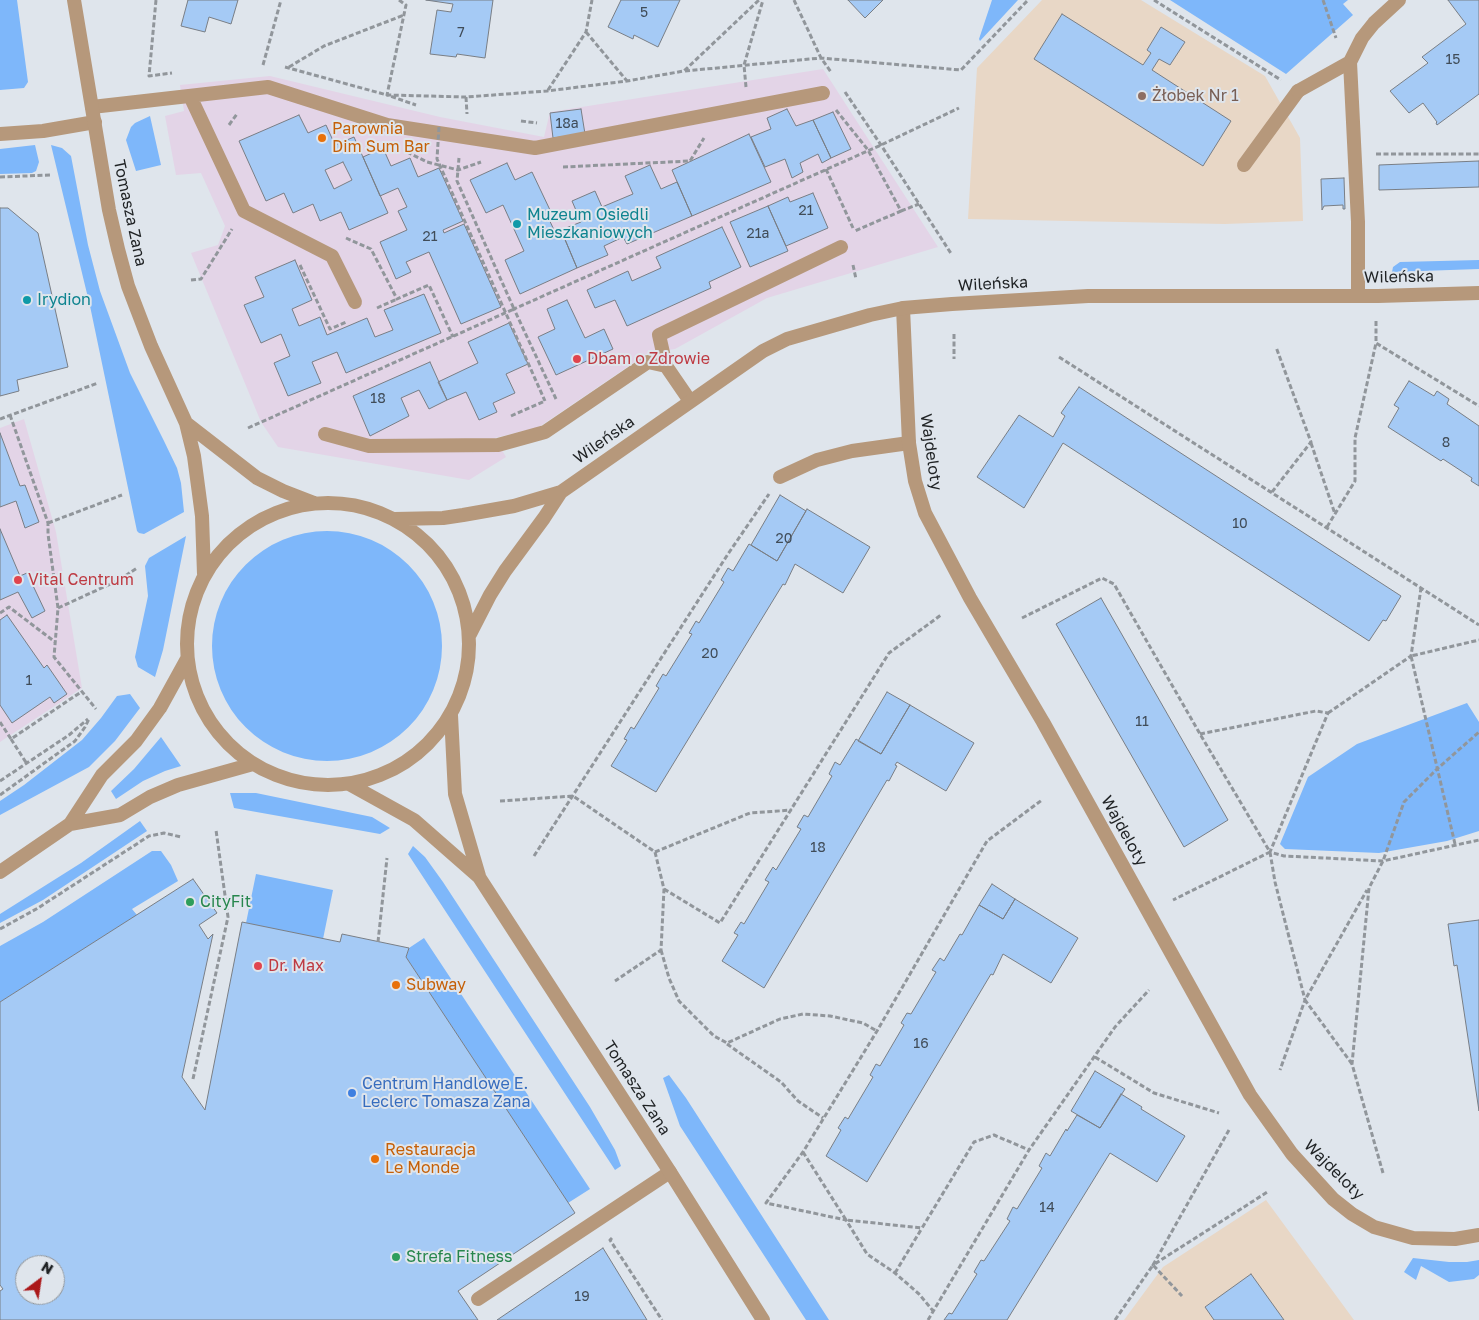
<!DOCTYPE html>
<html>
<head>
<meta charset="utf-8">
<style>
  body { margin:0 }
  #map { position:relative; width:1479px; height:1320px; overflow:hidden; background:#dfe5ec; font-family:"Golos Text",sans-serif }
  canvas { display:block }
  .north { position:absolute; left:15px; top:1255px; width:50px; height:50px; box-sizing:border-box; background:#dfe5ec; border:1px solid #92979c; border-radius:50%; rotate:31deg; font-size:14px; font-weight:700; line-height:20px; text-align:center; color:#1f2224 }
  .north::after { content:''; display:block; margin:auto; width:18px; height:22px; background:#ab181a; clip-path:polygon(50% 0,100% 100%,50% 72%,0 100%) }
</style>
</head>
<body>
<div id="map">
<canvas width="1479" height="1320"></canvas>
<div class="north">N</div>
</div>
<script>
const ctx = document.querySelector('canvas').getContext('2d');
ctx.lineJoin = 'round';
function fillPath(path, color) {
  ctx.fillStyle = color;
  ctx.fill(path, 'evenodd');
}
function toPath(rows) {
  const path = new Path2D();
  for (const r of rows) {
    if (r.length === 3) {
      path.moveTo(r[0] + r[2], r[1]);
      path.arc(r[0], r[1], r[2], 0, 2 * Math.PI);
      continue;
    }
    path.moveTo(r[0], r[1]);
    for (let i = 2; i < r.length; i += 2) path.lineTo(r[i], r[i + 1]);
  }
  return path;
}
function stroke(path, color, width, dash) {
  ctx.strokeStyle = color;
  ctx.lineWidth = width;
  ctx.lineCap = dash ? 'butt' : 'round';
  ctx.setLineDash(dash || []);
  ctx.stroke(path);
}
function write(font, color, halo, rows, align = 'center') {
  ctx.font = font + ' "Golos Text",sans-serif';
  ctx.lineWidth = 4;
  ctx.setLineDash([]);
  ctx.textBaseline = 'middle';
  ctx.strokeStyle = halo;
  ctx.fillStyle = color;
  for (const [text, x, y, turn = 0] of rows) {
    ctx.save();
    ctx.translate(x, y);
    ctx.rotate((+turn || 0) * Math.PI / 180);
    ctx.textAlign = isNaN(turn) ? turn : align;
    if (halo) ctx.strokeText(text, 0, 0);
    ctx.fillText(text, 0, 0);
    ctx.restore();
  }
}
fillPath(toPath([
  [823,69,938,247,767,298,675,349,648,353,539,427,495,438,506,457,469,480,278,447,261,422,191,253,218,245,225,226,201,173,176,175,165,116,184,111,180,85,270,76,440,117,544,137,550,112],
  [24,419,56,532,82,688,0,742,0,428]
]), '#e3d4e7');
fillPath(toPath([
  [1042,0,1141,0,1265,76,1300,138,1303,221,1225,224,968,219,977,68],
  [1266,1200,1354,1320,1124,1320,1163,1267]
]), '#e8d7c6');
fillPath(toPath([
  [0,0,17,0,28,82,24,88,0,90],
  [992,0,1018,0,980,41,979,39],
  [1170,0,1348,0,1343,4,1353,15,1286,74],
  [150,116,161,165,136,171,126,140,131,127,135,123],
  [35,145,39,162,36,171,32,173,0,174,0,149],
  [51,145,62,148,71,156,88,245,100,291,130,373,164,441,177,468,181,483,184,512,144,534,139,533,137,531,90,306],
  [1479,260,1479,269,1392,272,1393,267,1400,262],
  [327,646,115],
  [186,536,163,650,155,677,138,667,135,657,148,596,145,566,149,558],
  [130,694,140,708,115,741,89,767,0,815,0,801,24,785,82,740,101,718,117,696],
  [1467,703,1479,722,1479,831,1447,841,1379,853,1285,849,1280,844,1308,777,1357,744],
  [161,737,181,766,165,771,143,781,116,799,111,791,134,769],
  [230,793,256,793,372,817,390,828,380,834,234,808],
  [140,821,147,831,43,900,0,923,0,914,81,863],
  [413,846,425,857,443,882,590,1107,615,1150,621,1166,615,1170,408,854],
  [152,851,161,851,171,865,178,881,132,909,137,915,0,1002,0,946,43,922],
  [256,874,333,890,323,939,246,923],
  [424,938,590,1189,568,1203,406,957,409,948],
  [669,1075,686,1098,829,1320,806,1320,680,1126,663,1078],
  [1413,1258,1449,1262,1467,1262,1479,1260,1479,1275,1474,1279,1449,1282,1421,1266,1416,1280,1404,1272]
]), '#7eb7fa');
const building = toPath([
  [188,0,238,0,231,24,209,17,205,32,181,26,188,0],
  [426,0,493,0,485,58,457,54,456,57,430,54,437,10,451,12,453,4,426,0],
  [621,0,680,0,658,47,634,35,633,39,608,27,621,0],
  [848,0,883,0,865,18,848,0],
  [1448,0,1479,0,1479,94,1437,125,1436,123,1437,122,1423,103,1409,113,1390,91,1428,63,1422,57,1466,24,1448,0],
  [1062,14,1143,65,1151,53,1147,50,1161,27,1185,42,1170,65,1159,59,1152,70,1231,121,1203,166,1034,59,1062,14],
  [581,109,585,134,553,138,550,113,581,109],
  [787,109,796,126,813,120,831,158,822,163,818,154,800,163,803,172,792,178,785,159,765,167,751,137,771,129,767,118,787,109],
  [833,112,851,149,831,158,813,120,833,112],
  [299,115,308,133,326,125,335,145,354,137,388,213,349,230,341,212,320,221,313,204,293,213,284,193,266,201,239,141,299,115],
  [343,162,352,180,334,189,325,170,343,162],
  [749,134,771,182,692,216,672,170,749,134],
  [383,148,391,166,410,158,418,177,439,168,463,221,443,230,444,233,464,224,501,307,461,324,429,252,406,262,411,272,396,279,380,242,407,230,398,211,407,207,398,188,380,196,363,157,383,148],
  [1479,161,1479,187,1379,190,1379,165,1479,161],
  [507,163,515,180,532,172,550,210,546,213,555,232,561,230,577,268,520,294,505,260,524,251,503,205,486,213,470,180,507,163],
  [650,165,661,189,677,182,692,216,627,244,623,237,604,246,608,255,577,268,561,230,581,222,572,201,595,191,602,207,633,194,625,176,650,165],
  [1344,178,1345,209,1343,209,1343,205,1324,206,1322,210,1321,179,1344,178],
  [813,193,828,228,786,246,768,206,788,197,790,202,813,193],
  [768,206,788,251,750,267,730,222,768,206],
  [0,208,8,208,38,233,68,367,17,380,19,391,0,396,0,208],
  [722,227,741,267,709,282,711,288,627,326,615,300,595,308,587,290,628,271,632,281,661,268,656,257,722,227],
  [295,260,312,300,292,309,299,326,320,317,327,335,367,318,375,337,393,330,384,310,424,294,441,333,346,373,337,352,312,362,321,383,288,396,274,363,290,356,281,334,261,343,244,305,264,297,255,277,295,260],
  [567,300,585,338,604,329,613,349,556,375,538,337,555,329,547,309,567,300],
  [509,323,528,364,506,374,515,393,493,403,497,412,479,420,466,392,447,400,438,382,478,363,468,342,509,323],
  [430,362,447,400,429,409,419,390,401,398,409,416,370,436,353,396,430,362],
  [1409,381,1434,396,1437,391,1449,399,1447,404,1479,426,1479,486,1471,481,1472,478,1443,459,1441,461,1388,427,1399,408,1394,405,1409,381],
  [1079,387,1401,596,1386,621,1383,620,1369,641,1063,443,1024,508,977,477,1019,415,1053,437,1065,416,1061,413,1079,387],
  [0,433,20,486,25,485,39,522,25,528,16,501,0,507,0,433],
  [780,495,806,511,777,561,751,545,780,495],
  [807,509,870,547,843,593,795,564,785,585,783,584,656,792,611,766,627,740,624,739,631,727,634,729,659,688,656,686,663,674,666,676,692,634,689,633,696,621,699,623,724,582,721,580,728,568,733,571,749,544,777,561,807,509],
  [0,529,20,576,27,573,45,611,32,618,18,592,0,600,0,529],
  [1101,598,1228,820,1184,847,1056,624,1101,598],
  [7,615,44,668,47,665,67,694,54,703,50,697,12,723,0,705,0,620,7,615],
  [887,692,910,705,881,754,858,741,887,692],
  [910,705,974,743,946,791,897,762,895,765,897,766,889,781,887,780,764,988,722,961,738,935,734,933,741,922,744,924,769,882,765,880,773,867,776,870,801,829,797,827,804,815,808,817,832,776,829,774,835,762,840,765,856,739,881,754,910,705],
  [193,879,217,913,199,925,208,939,213,934,182,1077,205,1110,242,922,340,942,342,934,409,948,406,957,575,1213,458,1291,478,1320,0,1320,0,1291,3,1289,0,1285,0,1002,193,879],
  [25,1265,55,1265,55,1295,25,1295,25,1265],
  [992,884,1015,899,1003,919,979,905,992,884],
  [1015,899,1078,938,1051,983,1003,954,993,975,991,974,867,1182,826,1156,841,1130,838,1128,845,1117,848,1119,873,1077,870,1075,876,1064,880,1066,904,1025,901,1023,907,1013,911,1014,936,972,932,970,940,958,944,961,960,934,962,935,979,905,1003,919,1015,899],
  [1479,920,1479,1111,1457,965,1454,966,1448,924,1479,920],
  [1095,1071,1125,1089,1100,1128,1071,1111,1095,1071],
  [1121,1094,1142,1107,1141,1109,1185,1136,1157,1182,1110,1153,1007,1320,944,1320,949,1313,952,1314,977,1274,974,1272,981,1260,984,1261,1010,1221,1007,1219,1013,1207,1017,1209,1042,1168,1039,1166,1046,1153,1050,1156,1066,1129,1067,1131,1077,1115,1100,1128,1121,1094],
  [603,1248,647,1320,497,1320,603,1248],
  [1251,1274,1284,1320,1214,1320,1205,1307,1251,1274]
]);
fillPath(building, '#a5caf5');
stroke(building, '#797e85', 1);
stroke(toPath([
  [156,0,149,76,172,73],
  [399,0,406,5,387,95,416,105],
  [794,0,821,58,831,72],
  [1154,0,1281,80],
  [1323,0,1336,38],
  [586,32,627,81],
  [263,65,281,0],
  [285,67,387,95,466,97,547,91,627,81,684,71,759,0],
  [289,67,324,46,404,15],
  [685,71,821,58,961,70,1028,0],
  [746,87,744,65,763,0],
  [548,90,586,32,592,0],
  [845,92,881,145,952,255],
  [466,97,467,114],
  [836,110,868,150,901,211,855,231],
  [521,121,537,123],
  [229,125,237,114],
  [407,152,427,162,458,170,481,162],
  [1376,154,1479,154],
  [563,167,690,161,704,138],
  [826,169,853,228],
  [0,177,50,175],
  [901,211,919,204],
  [346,238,371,249,397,299,429,285,453,337],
  [300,265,330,329,346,322],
  [853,265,856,279],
  [191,280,201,279,232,229],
  [377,308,397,299],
  [1376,321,1376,343,1479,406],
  [954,334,954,359],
  [1059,357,1479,625],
  [556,399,514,309,881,145,959,108],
  [10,415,48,523,48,534,58,608,54,657,96,709],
  [511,416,545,401],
  [0,419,98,383],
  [248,428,514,309,457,181,459,158],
  [1311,443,1335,514],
  [1272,492,1311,442,1276,347],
  [48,523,122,495],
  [1327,527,1355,481,1355,438,1376,343],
  [58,608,119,580,137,568],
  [0,613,9,607,55,642],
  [1022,618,1102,578,1114,584,1200,734,1270,852,1173,900],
  [1328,713,1411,656,1421,588],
  [0,722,11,739,81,692],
  [1200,734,1316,711,1328,713,1270,852,1284,856,1383,861,1479,840],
  [11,739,27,764],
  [0,781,69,735,88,719],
  [0,795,75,741,85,727,89,719],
  [500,801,573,796,655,852,664,889,661,950,615,981],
  [1455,844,1411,656,1479,640],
  [655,852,750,813,792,810],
  [1270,852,1275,882,1305,1000,1280,1070],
  [534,856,728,554,769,494],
  [664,889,720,923,889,653,941,615],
  [0,929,38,908,149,836,164,833,181,837],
  [378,942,387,858],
  [661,950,669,978,679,1001,714,1036,727,1043,780,1019,803,1014,830,1016,863,1023,877,1031],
  [727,1044,781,1082,798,1101,823,1118],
  [1095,1057,1154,1093,1219,1113],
  [1352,1064,1305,1000,1367,890],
  [193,1079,228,917,216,830],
  [1229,1130,1153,1265,1269,1191],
  [803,1152,846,1220,922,1228,974,1142,994,1135,1029,1150],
  [1383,1173,1352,1064,1369,888,1383,861,1404,802,1437,769,1479,732],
  [612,1238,610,1240,662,1320],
  [895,1273,922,1228],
  [934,1312,919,1294,895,1273,867,1254,846,1220,766,1203,803,1152,877,1031,987,841,1042,800],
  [928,1320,1029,1150,1115,1027,1149,990],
  [1115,1320,1153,1265,1182,1296]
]), '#91969b', 3, [5, 2.5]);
stroke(toPath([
  [190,96,244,211,332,256,355,302],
  [92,107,268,87,387,125,535,148,823,93],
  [1244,165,1298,91],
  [1358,295,1358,257],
  [690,401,666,366,659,335,841,247],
  [325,434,369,446,498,445,545,432,648,362,666,366],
  [780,477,817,460,852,451,909,443],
  [478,1299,670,1172]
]), '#b6987b', 14);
stroke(toPath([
  [1298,91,1350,62],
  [0,134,43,131,95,122],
  [1358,257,1358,222,1350,62,1362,38,1374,23,1399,0],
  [903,308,909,443,915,481,925,513,970,598,1043,722,1250,1095,1292,1154,1333,1199,1352,1214,1374,1227,1413,1238,1455,1239,1479,1235]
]), '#b6987b', 14);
stroke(toPath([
  [74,0,109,210,118,249,128,286,151,346,186,423,194,456,202,516,204,574],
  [186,423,257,478,283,491,314,503],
  [328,644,141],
  [395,519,443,518,463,515,514,506,561,492,763,351,787,339,870,315,903,308,952,304,1088,296,1378,296,1479,293],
  [470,634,490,595,505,571,544,518,561,492],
  [451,715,455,794,479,876],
  [349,784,414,820,479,877,670,1172,763,1320],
  [70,824,120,815,150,797,178,785,253,764],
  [0,872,70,824,102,775,136,741,160,708,187,659]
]), '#b6987b', 14);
stroke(toPath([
  [439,127,437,159,545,401]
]), '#91969b', 3, [5, 2.5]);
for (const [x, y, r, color] of [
  [1142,96,5,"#8d6e63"],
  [322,138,5,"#e8710a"],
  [517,224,5,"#0f9aa8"],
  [27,300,5,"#0f9aa8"],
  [577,359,5,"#e0444e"],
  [18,580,5,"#e0444e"],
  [190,902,5,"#2e9e5b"],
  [258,966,5,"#e0444e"],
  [396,985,5,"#e8710a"],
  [352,1093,5,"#3f7fe0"],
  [375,1159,5,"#e8710a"],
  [396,1257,5,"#2e9e5b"]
]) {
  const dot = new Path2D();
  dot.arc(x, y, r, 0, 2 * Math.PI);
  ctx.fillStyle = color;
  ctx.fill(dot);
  stroke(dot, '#dfe5ec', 2);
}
write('14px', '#404c58', null, [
  ["5",644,13],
  ["7",461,33],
  ["15",1453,60],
  ["18a",567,124],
  ["21",806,211],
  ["21a",758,234],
  ["21",430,237],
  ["18",378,399],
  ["8",1446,443],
  ["10",1240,524],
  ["20",784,539],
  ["20",710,654],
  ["1",29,681],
  ["11",1142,722],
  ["18",818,848],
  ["16",921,1044],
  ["14",1047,1208],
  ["19",582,1297]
]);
write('16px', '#785e54', '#dfe5ec', [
  ["Żłobek Nr 1",1152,96]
], 'left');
write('16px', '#c56008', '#dfe5ec', [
  ["Parownia",332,129],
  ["Dim Sum Bar",332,147],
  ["Subway",406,985],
  ["Restauracja",385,1150],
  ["Le Monde",385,1168]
], 'left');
write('16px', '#1f2224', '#dfe5ec', [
  ["Tomasza Zana",130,213,78],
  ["Wileńska",1399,277,-1],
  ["Wileńska",993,284,-3],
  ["Wileńska",604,440,-35],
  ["Wajdeloty",931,452,82],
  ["Wajdeloty",1124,831,61],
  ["Tomasza Zana",637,1088,57],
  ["Wajdeloty",1334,1170,45]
]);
write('16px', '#0d838f', '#dfe5ec', [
  ["Muzeum Osiedli",527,215],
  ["Mieszkaniowych",527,233],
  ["Irydion",37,300]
], 'left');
write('16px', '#be3a42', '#dfe5ec', [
  ["Dbam o Zdrowie",587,359],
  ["Vital Centrum",28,580],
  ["Dr. Max",268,966]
], 'left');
write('16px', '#27864d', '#dfe5ec', [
  ["CityFit",200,902],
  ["Strefa Fitness",406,1257]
], 'left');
write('16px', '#366cbe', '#dfe5ec', [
  ["Centrum Handlowe E.",362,1084],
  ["Leclerc Tomasza Zana",362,1102]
], 'left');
</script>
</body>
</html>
